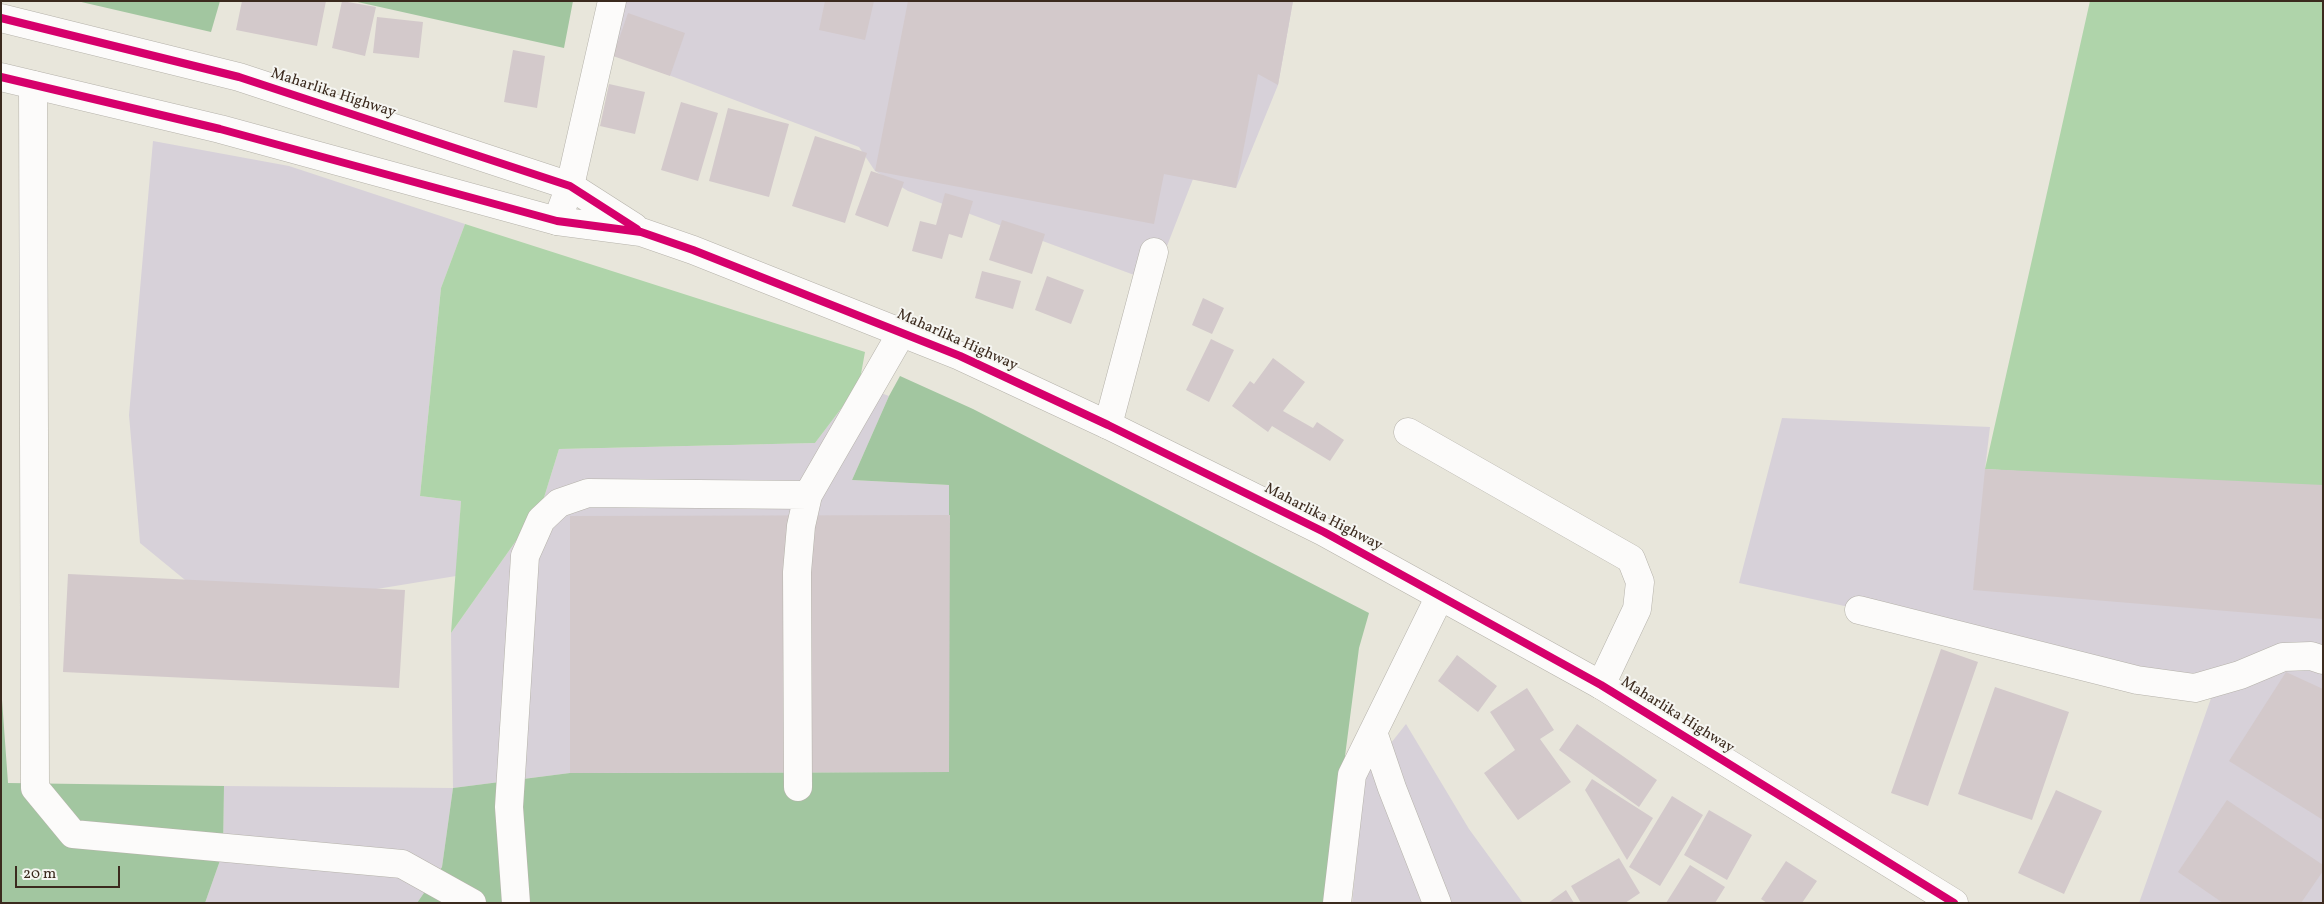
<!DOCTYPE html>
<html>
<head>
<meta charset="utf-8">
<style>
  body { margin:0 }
  #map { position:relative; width:2324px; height:904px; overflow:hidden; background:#e8e6db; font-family:Vollkorn,serif }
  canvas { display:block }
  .frame { position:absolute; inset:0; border:2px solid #3b2a1e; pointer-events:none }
  .scale { position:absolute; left:15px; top:866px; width:105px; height:22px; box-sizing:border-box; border:2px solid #3b2a1e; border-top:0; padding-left:6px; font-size:15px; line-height:18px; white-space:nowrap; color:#3b2a1e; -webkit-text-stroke:4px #f6f6f2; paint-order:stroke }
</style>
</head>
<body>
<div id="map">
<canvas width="2324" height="904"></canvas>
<div class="frame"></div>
<div class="scale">20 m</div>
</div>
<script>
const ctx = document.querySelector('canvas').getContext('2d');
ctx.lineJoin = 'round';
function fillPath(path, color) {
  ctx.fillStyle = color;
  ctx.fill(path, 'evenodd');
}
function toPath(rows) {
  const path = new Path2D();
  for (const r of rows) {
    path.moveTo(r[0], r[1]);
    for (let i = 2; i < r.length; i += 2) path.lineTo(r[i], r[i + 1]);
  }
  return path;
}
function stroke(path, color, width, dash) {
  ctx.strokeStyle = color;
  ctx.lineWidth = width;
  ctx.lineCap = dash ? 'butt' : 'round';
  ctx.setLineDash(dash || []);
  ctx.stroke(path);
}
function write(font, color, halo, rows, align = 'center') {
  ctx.font = font + ' Vollkorn,serif';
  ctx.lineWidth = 4;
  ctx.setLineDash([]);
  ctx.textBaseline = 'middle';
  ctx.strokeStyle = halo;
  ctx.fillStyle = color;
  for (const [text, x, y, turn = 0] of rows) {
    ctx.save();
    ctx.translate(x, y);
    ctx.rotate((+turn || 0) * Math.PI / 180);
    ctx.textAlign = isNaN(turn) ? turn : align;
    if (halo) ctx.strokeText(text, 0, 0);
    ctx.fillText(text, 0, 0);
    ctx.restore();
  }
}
fillPath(toPath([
  [626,1,1293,1,1278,85,1236,188,1193,179,1153,282,908,191,875,171,859,147,613,54],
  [153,141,289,166,465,224,441,288,420,496,461,501,456,576,334,596,190,584,140,543,129,415],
  [859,385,889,396,852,480,949,485,949,772,570,773,453,788,442,867,417,903,205,903,223,852,224,786,453,788,451,633,542,504,559,449,815,443],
  [1782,418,1990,427,1985,469,2323,490,2323,903,2139,903,2215,687,1739,583],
  [1406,724,1469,829,1523,903,1352,903,1365,776]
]), '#d7d1d9');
fillPath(toPath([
  [2090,1,2323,1,2323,490,1985,469],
  [465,224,865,352,859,385,815,443,559,449,542,504,451,633,461,501,420,496,441,288]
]), '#afd4aa');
fillPath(toPath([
  [77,1,220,1,211,32],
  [353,1,573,1,564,48],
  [900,376,973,409,1369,613,1359,648,1326,903,417,903,442,867,453,788,570,773,949,772,949,485,852,480,889,396],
  [1,686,8,783,224,786,223,852,205,903,1,903]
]), '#a2c6a0');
fillPath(toPath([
  [242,1,326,1,317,46,236,30],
  [342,1,376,7,365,56,332,48],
  [825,1,874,1,865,40,819,30],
  [908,1,1293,1,1278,85,1258,74,1236,188,1164,174,1154,224,875,171],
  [628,13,685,33,670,76,613,56],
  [377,17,423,22,419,58,373,53],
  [513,50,545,56,537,108,504,102],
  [609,84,645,92,635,134,600,126],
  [681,102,718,113,698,181,661,170],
  [728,108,789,124,769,197,709,181],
  [815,136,867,153,845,223,792,206],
  [871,171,904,182,888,227,855,215],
  [945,193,973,201,962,238,949,234,942,259,912,251,920,221,936,225],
  [1002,220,1045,234,1032,274,989,260],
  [982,271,1021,281,1013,309,975,298],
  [1047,276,1084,290,1071,324,1035,310],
  [1203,298,1224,308,1212,334,1192,325],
  [1211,339,1234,350,1209,402,1186,390],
  [1273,358,1305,382,1283,411,1313,428,1317,422,1344,440,1330,461,1272,426,1268,432,1232,406,1250,381,1254,384],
  [1985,469,2323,485,2323,619,1973,590],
  [950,515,949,772,570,773,570,516],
  [68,574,405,590,399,688,63,672],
  [1941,649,1978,662,1928,806,1891,793],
  [1457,655,1497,686,1478,712,1438,681],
  [2286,672,2323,689,2323,820,2229,761],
  [1995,687,2069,712,2032,820,1958,794],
  [1527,688,1554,730,1540,739,1571,782,1518,820,1484,773,1515,750,1490,712],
  [1577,724,1657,780,1639,807,1559,750],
  [1592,779,1653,818,1627,860,1585,790],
  [2056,790,2102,811,2064,894,2018,873],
  [1672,796,1703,815,1660,886,1629,867],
  [2227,800,2323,865,2323,871,2301,903,2223,903,2178,872],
  [1709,810,1752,835,1727,880,1684,855],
  [1619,858,1640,893,1625,903,1581,903,1571,886],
  [1786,861,1817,881,1802,903,1767,903,1761,899],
  [1690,865,1725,887,1715,903,1666,903],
  [1566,890,1574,903,1548,903]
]), '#d3c9cb');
const minor = toPath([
  [33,85,35,788,73,834,402,864,472,903],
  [557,221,570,186,612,1],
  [1108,425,1154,252],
  [1408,432,1631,559,1640,582,1637,609,1601,685],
  [1859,610,2137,680,2195,688,2240,675,2283,657,2311,656,2323,660],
  [1373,732,1392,788,1437,903],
  [798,787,797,572,801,526,808,495,902,332],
  [516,903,509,807,525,556,541,520,559,503,588,493,808,495],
  [1337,903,1352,775,1440,596]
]);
const highway = toPath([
  [1,18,239,77,570,186,634,227],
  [1,77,220,129,557,221,641,232,693,250,960,356,1108,425,1324,532,1440,596,1601,685,1954,903]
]);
stroke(minor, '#b5b2aa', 29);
stroke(highway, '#b5b2aa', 29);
stroke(minor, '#fcfbfa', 28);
stroke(highway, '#fcfbfa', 28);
stroke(toPath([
  [1,18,239,77,570,186,637,229],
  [1,77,220,129,557,221,641,232,693,250,960,356,1108,425,1324,532,1440,596,1601,685,1954,903]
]), '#d6006c', 8);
write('15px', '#3b2a1e', '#f6f6f2', [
  ["Maharlika Highway",333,94,18],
  ["Maharlika Highway",957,341,24],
  ["Maharlika Highway",1323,518,27],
  ["Maharlika Highway",1677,716,32]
]);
</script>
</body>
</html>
